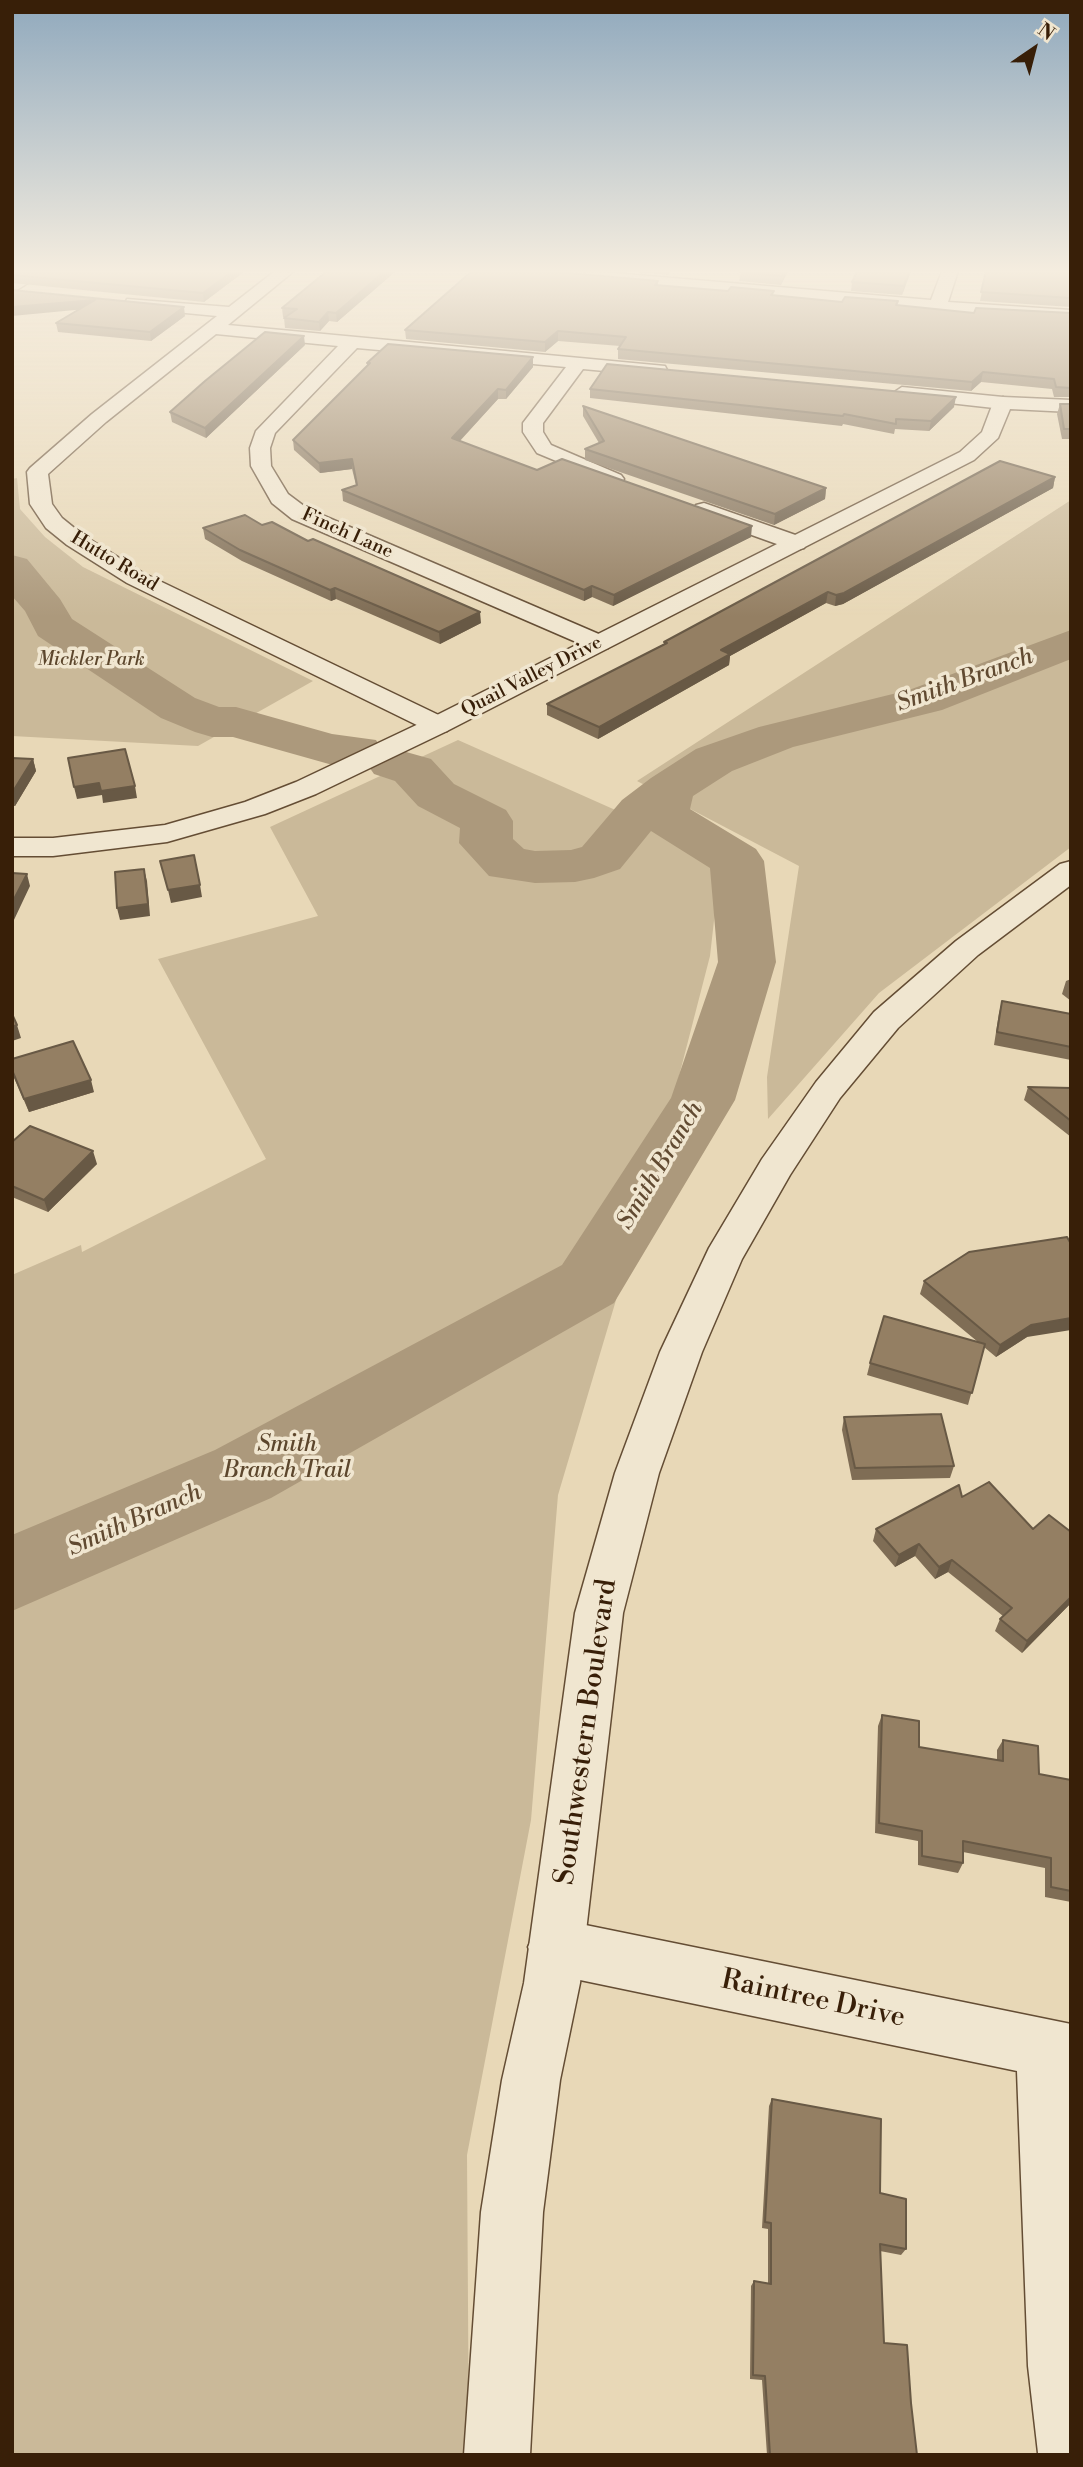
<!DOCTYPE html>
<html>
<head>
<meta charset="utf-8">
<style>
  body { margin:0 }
  #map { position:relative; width:1083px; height:2467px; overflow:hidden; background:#e8d8b7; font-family:"Libre Bodoni",serif }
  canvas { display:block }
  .frame { position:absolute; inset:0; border:14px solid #381f08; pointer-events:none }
  .north { position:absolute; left:999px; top:14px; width:70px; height:70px; -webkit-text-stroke:5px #f0e6d0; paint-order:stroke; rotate:35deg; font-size:19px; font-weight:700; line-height:28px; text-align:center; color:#381f08 }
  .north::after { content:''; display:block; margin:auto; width:24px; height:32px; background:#381f08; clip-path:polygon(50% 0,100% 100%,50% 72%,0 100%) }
</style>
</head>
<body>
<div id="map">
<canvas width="1083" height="2467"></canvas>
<div class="frame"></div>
<div class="north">N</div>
</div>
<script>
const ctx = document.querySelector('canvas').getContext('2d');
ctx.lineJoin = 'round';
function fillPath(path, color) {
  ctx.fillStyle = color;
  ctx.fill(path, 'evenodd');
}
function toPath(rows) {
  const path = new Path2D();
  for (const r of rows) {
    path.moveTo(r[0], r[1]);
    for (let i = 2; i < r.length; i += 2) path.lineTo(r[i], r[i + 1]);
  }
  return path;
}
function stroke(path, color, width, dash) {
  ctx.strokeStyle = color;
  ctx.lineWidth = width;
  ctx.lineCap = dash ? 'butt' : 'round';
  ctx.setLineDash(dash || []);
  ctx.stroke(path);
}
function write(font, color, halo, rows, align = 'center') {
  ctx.font = font + ' "Libre Bodoni",serif';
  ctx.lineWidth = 7;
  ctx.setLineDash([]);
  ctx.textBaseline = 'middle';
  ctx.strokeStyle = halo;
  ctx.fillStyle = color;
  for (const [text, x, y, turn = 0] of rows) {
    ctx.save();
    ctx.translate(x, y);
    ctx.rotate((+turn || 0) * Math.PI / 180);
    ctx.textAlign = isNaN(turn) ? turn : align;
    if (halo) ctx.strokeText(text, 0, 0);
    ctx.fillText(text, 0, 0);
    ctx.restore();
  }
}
fillPath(toPath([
  [17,478,20,509,45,537,83,567,313,681,198,746,12,736,12,479],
  [1071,500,1071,847,879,993,768,1119,767,1077,799,866,637,781],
  [458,740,712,853,718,885,710,956,655,1169,558,1495,531,1820,467,2155,469,2455,12,2455,12,1275,81,1245,82,1252,266,1159,158,959,318,916,270,827]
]), '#cab999');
fillPath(toPath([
  [12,555,27,559,60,599,72,619,195,698,219,707,236,707,332,734,376,740,382,750,392,748,431,759,454,784,506,810,513,821,513,839,524,849,535,851,571,850,582,847,622,800,651,778,696,749,759,727,909,690,1071,630,1071,659,942,710,793,747,732,771,693,796,690,809,756,849,764,861,776,962,735,1100,614,1303,271,1498,12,1611,12,1535,215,1450,562,1265,671,1098,718,962,710,868,651,831,620,869,594,878,575,882,535,883,489,876,459,843,460,828,418,806,395,781,374,774,367,764,358,766,329,764,233,737,212,737,195,732,161,718,38,636,25,611,12,596,12,555]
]), '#ac997c');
const minor = toPath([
  [27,271,47,271,12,293,12,281,27,271],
  [275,271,294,271,228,325,665,366,667,370,665,374,658,376,583,369,543,423,543,432,551,445,621,475,624,479,621,483,614,485,537,453,523,432,523,423,566,367,357,348,275,433,270,448,271,466,288,494,308,509,608,638,611,643,608,648,599,650,590,648,292,519,272,503,251,466,250,448,256,431,338,346,216,334,106,422,48,474,52,504,62,518,83,535,143,573,447,719,451,725,447,731,438,733,429,731,127,583,67,545,46,528,30,504,27,472,30,468,92,414,217,316,133,308,127,307,125,303,127,299,229,307,275,271],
  [521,271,590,271,931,300,942,271,958,271,948,302,1071,310,1071,320,995,316,529,276,521,271],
  [902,387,1003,397,1013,403,1003,409,895,397,893,393,902,387],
  [704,503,804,538,807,543,804,548,796,550,788,548,696,515,693,510,696,505,704,503],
  [556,1919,1071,2024,1071,2455,1038,2453,1028,2366,1017,2071,556,1975,537,1966,528,1947,537,1928,556,1919]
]);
const tertiary = toPath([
  [1003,397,1071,400,1071,412,1010,409,998,438,974,460,447,731,316,794,265,814,167,842,53,856,12,856,12,838,53,838,165,825,245,802,296,782,429,719,960,452,982,432,993,403,1003,397],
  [1071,861,1071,885,978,955,898,1028,840,1098,790,1175,742,1259,702,1352,659,1473,623,1613,580,1983,560,2080,543,2212,530,2455,464,2455,481,2212,502,2080,524,1983,575,1613,615,1473,660,1352,709,1248,762,1159,816,1082,874,1012,956,941,1060,864,1071,861]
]);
stroke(minor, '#644d34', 3);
stroke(tertiary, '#644d34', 3);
fillPath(minor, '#f0e6d0');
fillPath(tertiary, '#f0e6d0');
fillPath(toPath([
  [12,271,245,271,204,302,12,283],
  [327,271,396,271,337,322,329,321,320,331,285,328,284,318,286,317,283,317,282,308],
  [625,271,671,271,668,275],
  [741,271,788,271,781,285,739,281],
  [911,271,902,295,851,291,852,282,864,272],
  [986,271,1071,271,1071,307,980,301],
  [658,281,658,285,728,291,774,291,773,295,842,302,898,301,897,305,974,313,1071,313,1071,397,1054,397,1052,389,981,382,971,391,618,359,618,349,620,346,558,341,545,352,406,339,405,330],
  [12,290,185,316,151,341,58,332,56,323,77,310],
  [305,345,206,438,172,422,170,412],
  [533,357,533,367,506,399,498,399,460,441,537,470,751,537,613,606,592,597,584,601,343,501,342,490,356,485,352,469,320,473,294,450,293,440,367,367,367,363],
  [590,389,954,407,929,431,895,429,894,434,843,424,842,426,590,398],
  [1060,404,1071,404,1071,439,1062,439,1057,414],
  [583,406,826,488,825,499,774,525,585,460,585,449,599,443,583,416],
  [1055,477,1053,488,843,604,835,606,826,603,730,656,729,665,598,739,547,715,547,704,664,644,664,642],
  [262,525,308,541,481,623,440,644,336,599,331,601,242,561,205,539,203,528],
  [12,758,33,759,36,771,15,806,12,806],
  [1071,979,1071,1001,1062,994,1066,981],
  [1002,1001,1071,1014,1071,1060,994,1045,999,1013],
  [12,1059,94,1092,29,1112,12,1073],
  [1028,1087,1071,1088,1071,1137,1024,1100],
  [12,1142,97,1164,48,1212,12,1197],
  [924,1281,1027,1337,996,1357,984,1347,968,1405,867,1375,870,1363,978,1342,920,1294],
  [844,1417,954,1466,950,1478,852,1480,842,1430],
  [962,1497,1033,1529,1071,1532,1071,1603,1022,1653,995,1631,1000,1619,1003,1616,948,1572,935,1579,915,1556,895,1567,873,1541,876,1529],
  [882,1715,919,1747,997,1760,997,1750,1003,1740,1039,1774,1071,1780,1071,1902,1045,1897,1045,1868,963,1852,963,1863,958,1873,918,1865,918,1841,875,1833,878,1726],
  [772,2099,880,2193,906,2249,901,2255,880,2251,884,2343,911,2403,917,2455,767,2455,762,2380,750,2379,751,2286,754,2281,768,2283,768,2229,762,2228,769,2106]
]), '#7f6d55');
fillPath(toPath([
  [233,271,245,271,204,302,203,293],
  [385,271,396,271,337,322,336,313],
  [784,271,788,271,781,285,782,276],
  [909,271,911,271,902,295,904,286],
  [95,300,96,308,12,316,12,307],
  [184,307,185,316,151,341,150,332],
  [328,312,329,321,320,331,319,322],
  [558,331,558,341,545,352,545,342],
  [304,336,305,345,206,438,205,428],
  [533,357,533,367,506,399,506,390],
  [983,372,981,382,971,391,972,382],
  [498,389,498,399,453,448,452,438],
  [956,397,954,407,929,431,931,421],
  [352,459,352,469,320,473,319,463],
  [1055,477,1053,488,843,604,835,606,836,595],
  [826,488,825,499,774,525,775,514],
  [752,526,751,537,613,606,614,595],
  [592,586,592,597,584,601,584,590],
  [335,588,336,599,331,601,330,590],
  [828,592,826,603,730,656,729,665,598,739,599,727,721,650],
  [480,612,481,623,440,644,439,632],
  [33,759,36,771,15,806,12,793],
  [99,783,135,786,137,798,103,803,102,795,77,799,74,787],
  [144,869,147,881,150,916,120,920,117,908],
  [27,874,30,886,13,922,12,903],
  [200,885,202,897,171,903,168,890],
  [17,1025,21,1038,12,1041,12,1027],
  [91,1080,94,1092,29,1112,24,1099],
  [93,1151,97,1164,48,1212,44,1200],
  [1071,1318,1071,1330,1027,1337,996,1357,1000,1345,1031,1325],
  [919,1544,915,1556,895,1567,899,1555],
  [952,1560,948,1572,935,1579,939,1567],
  [1071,1597,1071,1603,1022,1653,1027,1641]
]), '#685945');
const building = toPath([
  [12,271,233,271,203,293,12,275,12,271],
  [327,271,385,271,336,313,328,312,319,322,284,318,297,309,282,308,327,271],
  [472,271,546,271,658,281,655,285,728,291,731,287,774,291,771,295,842,302,845,297,898,301,896,305,974,313,976,308,1071,313,1071,388,1056,387,1054,379,983,372,972,382,618,349,626,337,558,331,545,342,405,330,472,271],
  [741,271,784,271,782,276,740,272,741,271],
  [864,271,909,271,904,286,852,282,857,272,864,272,864,271],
  [986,271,1071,271,1071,298,981,292,986,271],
  [12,290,184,307,150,332,56,323,95,300,12,307,12,290],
  [265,332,304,336,205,428,170,412,205,381,265,332],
  [388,344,533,357,506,390,498,389,452,438,537,470,562,459,752,526,614,595,592,586,584,590,342,490,357,485,352,459,319,463,293,440,370,363,367,363,388,344],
  [607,364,956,397,931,421,896,419,896,424,844,414,843,416,590,389,607,364],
  [1060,404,1071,404,1071,429,1064,429,1060,404],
  [583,406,826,488,775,514,585,449,604,441,583,406],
  [1000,461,1055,477,844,593,836,595,828,592,721,650,730,654,599,727,547,704,667,643,664,642,1000,461],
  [245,515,262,525,272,522,308,541,313,539,480,612,439,632,335,588,330,590,240,550,203,528,245,515],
  [125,749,135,786,101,791,99,783,74,787,68,758,125,749],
  [12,758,33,759,12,793,12,758],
  [194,855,200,885,168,890,160,861,194,855],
  [144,869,148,904,117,908,115,872,144,869],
  [12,873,27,874,12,903,12,873],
  [1002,1001,1071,1014,1071,1047,997,1032,1002,1001],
  [12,1014,17,1025,12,1027,12,1014],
  [73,1041,91,1080,24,1099,12,1070,12,1059,73,1041],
  [1028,1087,1071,1088,1071,1121,1028,1087],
  [30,1126,93,1151,44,1200,12,1186,12,1142,30,1126],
  [1067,1237,1071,1244,1071,1318,1031,1325,1000,1345,924,1281,969,1252,1067,1237],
  [884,1316,985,1344,972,1393,870,1363,884,1316],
  [941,1414,954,1466,855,1468,844,1417,941,1414],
  [989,1482,1033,1529,1049,1515,1071,1532,1071,1597,1027,1641,1000,1619,1012,1608,952,1560,939,1567,919,1544,899,1555,876,1529,959,1485,962,1497,989,1482],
  [882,1715,919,1721,919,1747,1003,1761,1003,1740,1038,1746,1039,1774,1071,1780,1071,1891,1051,1887,1051,1858,963,1841,963,1863,922,1856,922,1831,879,1823,882,1715],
  [772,2099,881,2119,880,2193,906,2199,906,2249,880,2244,884,2343,907,2345,911,2403,917,2455,770,2455,765,2376,753,2375,754,2281,771,2284,771,2223,765,2222,772,2099]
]);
fillPath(building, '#947f63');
stroke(building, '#685945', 2);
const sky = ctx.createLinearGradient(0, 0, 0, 617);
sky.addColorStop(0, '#90a9bd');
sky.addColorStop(0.44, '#f5eddf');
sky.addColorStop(1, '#f5eddf00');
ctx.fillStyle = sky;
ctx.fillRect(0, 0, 1083, 617);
write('19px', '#381f08', '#f0e6d0', [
  ["Finch Lane",347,534,24],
  ["Hutto Road",114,562,31],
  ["Quail Valley Drive",532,677,-27]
]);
write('italic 19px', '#5c462c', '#f0e6d0', [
  ["Mickler Park",91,660]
]);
write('italic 23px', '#5c462c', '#f0e6d0', [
  ["Smith",287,1445],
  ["Branch Trail",287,1471]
]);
write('italic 24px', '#614a31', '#f0e6d0', [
  ["Smith Branch",965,681,-20],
  ["Smith Branch",661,1166,-59],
  ["Smith Branch",135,1521,-24]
]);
write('28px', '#381f08', '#f0e6d0', [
  ["Southwestern Boulevard",587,1732,-82],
  ["Raintree Drive",813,2000,12]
]);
</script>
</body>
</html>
